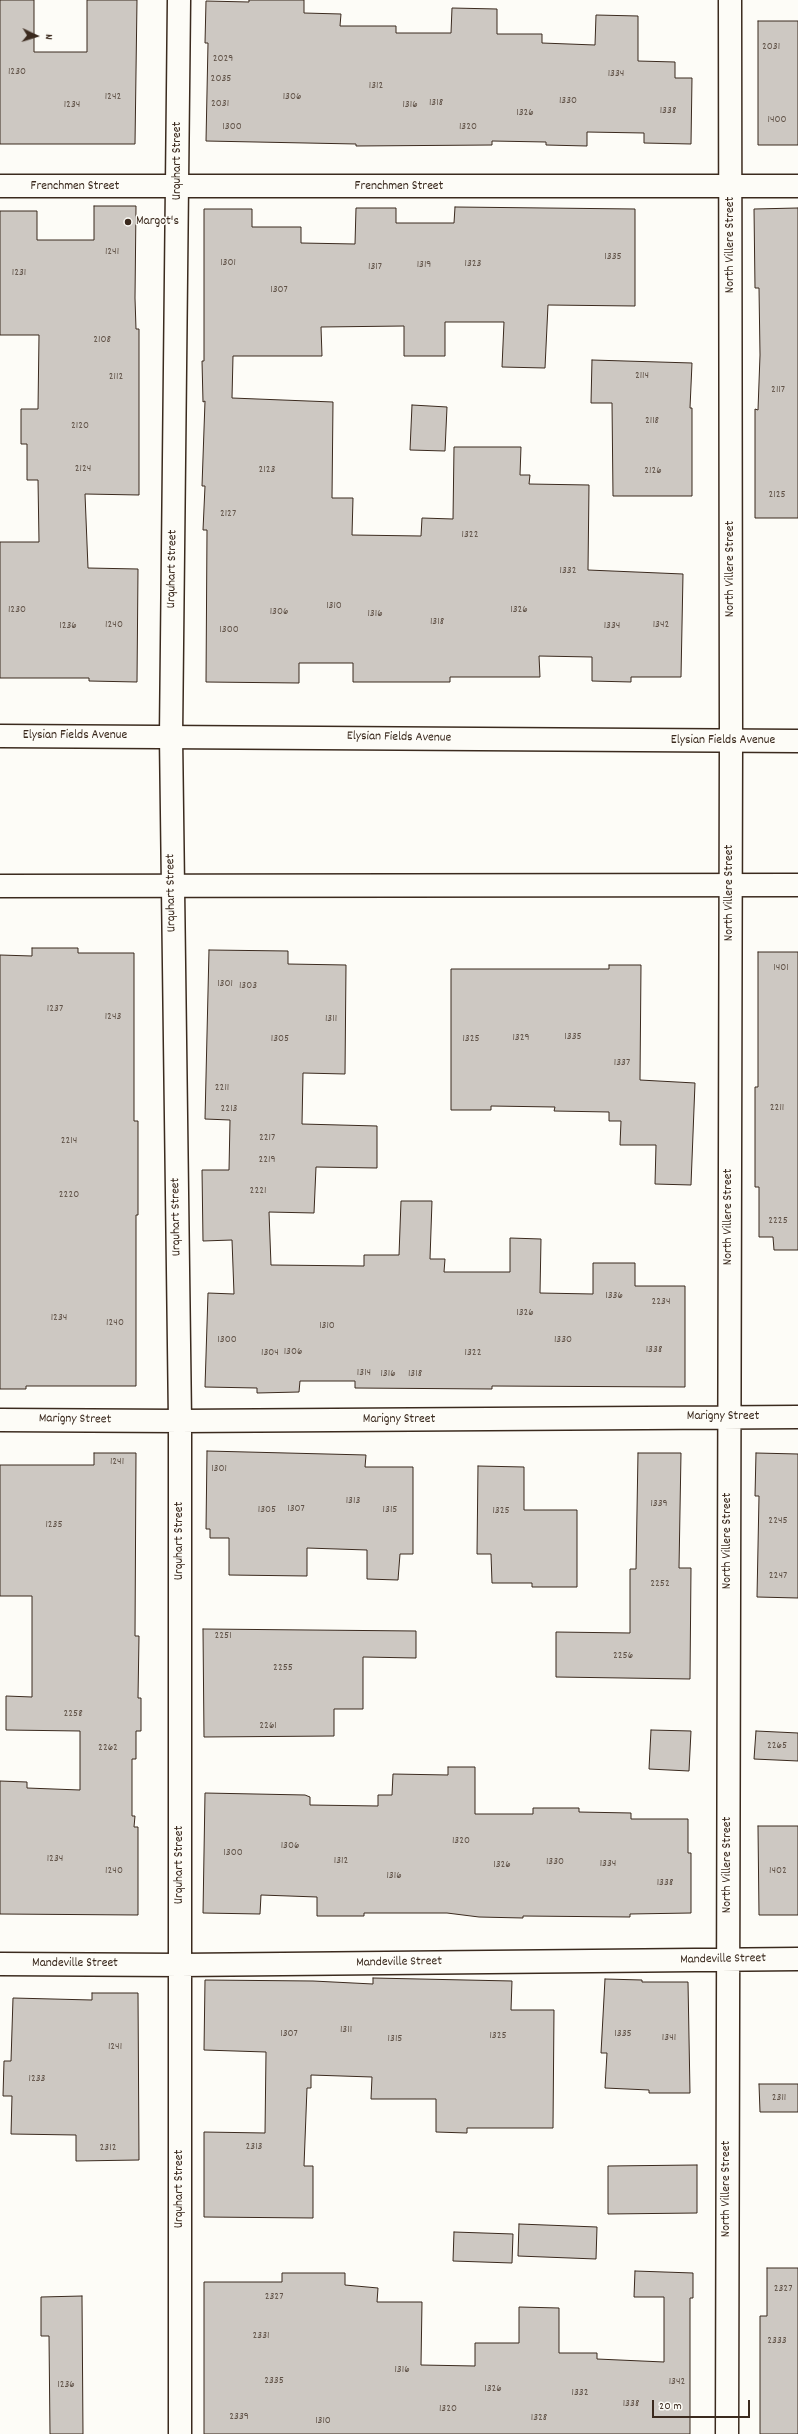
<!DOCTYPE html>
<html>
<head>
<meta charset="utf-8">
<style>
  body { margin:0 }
  #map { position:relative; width:798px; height:2434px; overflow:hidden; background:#fdfcf7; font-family:Dekko,sans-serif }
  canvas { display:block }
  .north { position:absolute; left:16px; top:16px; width:40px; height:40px; -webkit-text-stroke:3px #fdfcf7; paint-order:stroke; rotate:94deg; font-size:11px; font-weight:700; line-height:16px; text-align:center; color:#3b2a1e }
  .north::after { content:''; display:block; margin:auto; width:14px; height:18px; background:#3b2a1e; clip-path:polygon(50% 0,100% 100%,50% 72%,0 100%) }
  .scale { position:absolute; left:652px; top:2400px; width:98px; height:18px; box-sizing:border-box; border:2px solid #3b2a1e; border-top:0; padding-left:5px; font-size:12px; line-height:14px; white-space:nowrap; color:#3b2a1e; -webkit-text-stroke:3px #fdfcf7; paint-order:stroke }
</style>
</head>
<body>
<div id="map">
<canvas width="798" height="2434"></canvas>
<div class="north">N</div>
<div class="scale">20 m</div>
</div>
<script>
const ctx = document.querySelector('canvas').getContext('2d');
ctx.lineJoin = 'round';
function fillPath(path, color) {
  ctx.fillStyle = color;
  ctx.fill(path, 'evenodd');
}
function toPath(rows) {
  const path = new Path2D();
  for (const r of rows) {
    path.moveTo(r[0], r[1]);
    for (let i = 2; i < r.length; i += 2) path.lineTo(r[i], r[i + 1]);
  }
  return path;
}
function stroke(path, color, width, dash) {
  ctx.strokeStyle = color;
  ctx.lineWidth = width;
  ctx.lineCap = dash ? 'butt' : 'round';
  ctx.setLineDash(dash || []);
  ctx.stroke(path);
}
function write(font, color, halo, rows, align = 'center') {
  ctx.font = font + ' Dekko,sans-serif';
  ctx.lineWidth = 3;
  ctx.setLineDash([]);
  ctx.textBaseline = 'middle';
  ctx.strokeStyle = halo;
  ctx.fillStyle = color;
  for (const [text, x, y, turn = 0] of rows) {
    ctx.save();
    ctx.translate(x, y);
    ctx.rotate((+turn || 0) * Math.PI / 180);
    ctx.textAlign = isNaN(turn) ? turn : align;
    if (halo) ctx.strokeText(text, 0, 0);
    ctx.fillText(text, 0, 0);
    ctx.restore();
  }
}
const building = toPath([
  [0,0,34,0,34,52,87,52,87,0,137,0,135,144,0,144,0,0],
  [249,0,304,0,304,13,341,14,340,26,396,26,396,33,451,33,452,8,497,9,497,34,542,34,542,43,595,45,596,15,638,16,638,61,675,62,675,78,692,78,691,144,644,143,644,133,587,132,587,146,546,145,546,142,492,141,492,145,356,146,356,144,206,141,208,43,205,43,206,1,249,2,249,0],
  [758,21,798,21,798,145,758,145,758,21],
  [94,206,136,206,135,298,136,329,139,329,139,495,85,494,88,568,138,569,137,682,89,681,89,678,0,678,0,542,39,542,38,480,27,480,27,444,21,444,21,409,38,409,39,335,0,335,0,211,37,211,37,240,94,240,94,206],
  [455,207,635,209,635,306,548,305,545,368,502,367,504,322,445,322,445,356,404,356,404,326,321,327,322,356,233,356,232,398,333,402,332,498,353,498,352,535,421,536,422,518,453,519,454,447,521,447,520,475,530,475,529,484,589,485,588,570,683,574,681,677,631,677,631,682,592,681,592,657,539,656,540,677,450,677,450,682,353,682,353,663,299,663,299,683,206,682,207,530,203,530,205,486,202,486,205,401,203,402,202,361,204,361,204,209,252,209,252,227,301,227,301,243,355,244,356,208,396,208,396,223,454,223,455,207],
  [798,208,798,518,755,518,755,409,758,410,760,355,759,288,755,288,754,209,798,208],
  [592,360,692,363,690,408,692,408,692,496,613,496,612,403,591,403,592,360],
  [412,405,447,407,445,451,410,450,412,405],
  [32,948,78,948,78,953,134,953,134,1121,138,1121,138,1215,136,1215,136,1386,26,1386,26,1389,0,1389,0,955,32,956,32,948],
  [209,950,288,951,288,964,346,965,345,1074,303,1073,302,1124,377,1126,377,1168,316,1167,314,1213,269,1212,271,1265,364,1266,364,1255,399,1255,401,1201,432,1201,430,1259,445,1259,444,1272,510,1272,510,1238,541,1239,540,1293,593,1294,593,1263,635,1263,635,1286,685,1286,685,1387,492,1386,492,1389,355,1388,355,1381,300,1381,299,1392,257,1393,257,1388,205,1387,208,1293,234,1294,232,1240,203,1241,202,1170,229,1170,230,1120,205,1119,209,950],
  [758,952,798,952,798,1250,774,1250,773,1237,759,1237,759,1187,755,1187,755,1087,758,1087,758,952],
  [609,965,641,965,640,1080,695,1083,691,1185,655,1184,656,1145,620,1145,621,1121,609,1121,609,1112,554,1111,555,1107,491,1106,491,1110,451,1110,451,969,609,969,609,965],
  [207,1451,366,1455,365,1467,413,1467,413,1554,400,1554,398,1580,367,1579,367,1550,307,1548,307,1576,229,1575,229,1538,210,1538,210,1529,206,1529,207,1451],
  [94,1453,136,1453,135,1636,139,1636,138,1698,141,1698,141,1731,136,1731,136,1759,132,1759,132,1816,135,1816,134,1827,138,1827,138,1915,0,1914,0,1781,27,1782,27,1788,80,1790,80,1731,6,1730,6,1696,32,1697,32,1596,0,1596,0,1465,94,1465,94,1453],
  [638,1453,681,1453,679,1568,691,1568,690,1679,556,1677,556,1632,630,1633,630,1569,636,1569,638,1453],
  [756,1453,798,1454,798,1598,757,1597,759,1496,755,1496,756,1453],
  [478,1466,524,1467,524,1510,577,1510,577,1587,532,1587,532,1583,492,1583,491,1554,477,1554,478,1466],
  [203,1629,416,1631,416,1658,363,1657,363,1709,334,1709,334,1736,204,1737,203,1629],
  [651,1730,691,1731,689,1771,649,1769,651,1730],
  [756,1731,798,1733,798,1761,754,1759,756,1731],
  [448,1767,475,1767,475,1814,533,1814,533,1808,579,1808,579,1812,631,1813,631,1819,688,1819,688,1853,691,1853,691,1913,630,1914,630,1917,523,1916,523,1918,479,1917,447,1913,364,1913,364,1916,317,1916,317,1897,261,1895,260,1914,203,1913,205,1793,305,1795,310,1797,310,1805,378,1806,378,1795,392,1795,393,1774,448,1775,448,1767],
  [758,1826,798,1826,798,1915,759,1915,758,1826],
  [373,1978,512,1981,511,2010,554,2010,553,2128,467,2128,467,2133,436,2132,436,2099,371,2099,372,2077,311,2075,311,2088,307,2088,304,2166,313,2166,313,2218,204,2217,204,2132,265,2133,266,2052,204,2050,205,1980,313,1981,373,1984,373,1978],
  [605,1979,642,1980,642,1982,688,1982,690,2093,649,2093,649,2090,605,2088,607,2053,601,2053,605,1979],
  [92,1993,138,1993,139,2160,76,2161,76,2135,11,2134,12,2096,3,2096,4,2061,11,2061,13,1998,92,2000,92,1993],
  [759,2084,798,2084,798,2112,760,2112,759,2084],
  [697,2165,697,2213,608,2214,608,2166,697,2165],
  [519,2224,597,2227,596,2259,518,2256,519,2224],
  [454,2232,513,2234,512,2263,453,2261,454,2232],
  [767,2268,798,2268,798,2434,760,2434,760,2316,767,2316,767,2268],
  [635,2271,693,2273,693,2298,690,2298,690,2434,204,2434,204,2282,282,2282,282,2273,345,2273,345,2285,378,2288,377,2302,422,2302,421,2365,475,2366,475,2343,519,2343,519,2307,559,2308,559,2353,597,2353,597,2359,664,2362,664,2297,634,2297,635,2271],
  [82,2296,83,2434,50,2434,49,2336,41,2336,41,2297,82,2296]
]);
fillPath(building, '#cdc8c2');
stroke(building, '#3b2a1e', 1);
const minor = toPath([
  [179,0,171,736,180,1421,180,2434],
  [0,186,798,186],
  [0,1420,180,1421,798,1417],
  [0,1964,180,1965,798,1959],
  [727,2434,731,741,730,0]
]);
const major = toPath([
  [0,736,798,741],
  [0,886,798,885]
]);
stroke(minor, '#3b2a1e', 25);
stroke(major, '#3b2a1e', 25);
stroke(minor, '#fdfcf7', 22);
stroke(major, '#fdfcf7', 22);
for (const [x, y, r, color] of [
  [128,222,4,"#3b2a1e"]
]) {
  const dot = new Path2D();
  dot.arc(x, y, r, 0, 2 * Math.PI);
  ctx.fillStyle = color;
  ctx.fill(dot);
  stroke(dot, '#fdfcf7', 1.5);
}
write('11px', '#605247', null, [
  ["2031",771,47],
  ["2029",223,59],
  ["1230",17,72],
  ["1334",616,74],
  ["2035",221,79],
  ["1312",376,86],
  ["1242",113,97],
  ["1306",292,97],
  ["1330",568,101],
  ["1318",436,103],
  ["2031",220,104],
  ["1234",72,105],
  ["1316",410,105],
  ["1338",668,111],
  ["1326",525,113],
  ["1400",777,120],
  ["1300",232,127],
  ["1320",468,127],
  ["1241",112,252],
  ["1335",613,257],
  ["1301",228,263],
  ["1323",473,264],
  ["1319",424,265],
  ["1317",375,267],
  ["1231",19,273],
  ["1307",279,290],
  ["2108",102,340],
  ["2114",642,376],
  ["2112",116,377],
  ["2117",778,390],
  ["2118",652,421],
  ["2120",80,426],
  ["2124",83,469],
  ["2123",267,470],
  ["2126",653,471],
  ["2125",777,495],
  ["2127",228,514],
  ["1322",470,535],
  ["1332",568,571],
  ["1310",334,606],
  ["1230",17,610],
  ["1326",519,610],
  ["1306",279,612],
  ["1316",375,614],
  ["1318",437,622],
  ["1240",114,625],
  ["1342",661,625],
  ["1236",68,626],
  ["1334",612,626],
  ["1300",229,630],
  ["1401",781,968],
  ["1301",225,984],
  ["1303",248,986],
  ["1237",55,1009],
  ["1243",113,1017],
  ["1311",331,1019],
  ["1335",573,1037],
  ["1329",521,1038],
  ["1305",280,1039],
  ["1325",471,1039],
  ["1337",622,1063],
  ["2211",222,1088],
  ["2211",777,1108],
  ["2213",229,1109],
  ["2217",267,1138],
  ["2214",69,1141],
  ["2219",267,1160],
  ["2221",258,1191],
  ["2220",69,1195],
  ["2225",778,1221],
  ["1336",614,1296],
  ["2234",661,1302],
  ["1326",525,1313],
  ["1234",59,1318],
  ["1240",115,1323],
  ["1310",327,1326],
  ["1300",227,1340],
  ["1330",563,1340],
  ["1338",654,1350],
  ["1306",293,1352],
  ["1304",270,1353],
  ["1322",473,1353],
  ["1314",364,1373],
  ["1316",388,1374],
  ["1318",415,1374],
  ["1241",117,1462],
  ["1301",219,1469],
  ["1313",353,1501],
  ["1339",659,1504],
  ["1307",296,1509],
  ["1305",267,1510],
  ["1315",390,1510],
  ["1325",501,1511],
  ["2245",778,1521],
  ["1235",54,1525],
  ["2247",778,1576],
  ["2252",660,1584],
  ["2251",223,1636],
  ["2256",623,1656],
  ["2255",283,1668],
  ["2258",73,1714],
  ["2261",268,1726],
  ["2265",777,1746],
  ["2262",108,1748],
  ["1320",461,1841],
  ["1306",290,1846],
  ["1300",233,1853],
  ["1234",55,1859],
  ["1312",341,1861],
  ["1330",555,1862],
  ["1334",608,1864],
  ["1326",502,1865],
  ["1240",114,1871],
  ["1402",778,1871],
  ["1316",394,1876],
  ["1338",665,1883],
  ["1311",346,2030],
  ["1307",289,2034],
  ["1335",623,2034],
  ["1325",498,2036],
  ["1341",669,2038],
  ["1315",395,2039],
  ["1241",115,2047],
  ["1233",37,2079],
  ["2311",779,2098],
  ["2313",254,2147],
  ["2312",108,2148],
  ["2327",783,2289],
  ["2327",274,2297],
  ["2331",261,2336],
  ["2333",777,2341],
  ["1316",402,2370],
  ["2335",274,2381],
  ["1342",677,2382],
  ["1236",66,2385],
  ["1326",493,2389],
  ["1332",580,2393],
  ["1338",631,2404],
  ["1320",448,2409],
  ["2339",239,2417],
  ["1328",539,2418],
  ["1310",323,2421]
]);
write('13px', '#3b2a1e', '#fdfcf7', [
  ["Urquhart Street",178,161,-90],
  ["Frenchmen Street",75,187],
  ["Frenchmen Street",399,187],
  ["North Villere Street",731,245,-90],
  ["Urquhart Street",173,569,-89],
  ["North Villere Street",731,569,-90],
  ["Elysian Fields Avenue",75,736],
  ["Elysian Fields Avenue",399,738,1],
  ["Elysian Fields Avenue",723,741],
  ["Urquhart Street",172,893,-91],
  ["North Villere Street",730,893,-90],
  ["Urquhart Street",177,1217,-91],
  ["North Villere Street",729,1217,-90],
  ["Marigny Street",723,1417],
  ["Marigny Street",75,1420,1],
  ["Marigny Street",399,1420],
  ["Urquhart Street",180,1541,-90],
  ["North Villere Street",728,1541,-90],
  ["Urquhart Street",180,1865,-90],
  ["North Villere Street",728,1865,-90],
  ["Mandeville Street",723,1960,-1],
  ["Mandeville Street",399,1963,-1],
  ["Mandeville Street",75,1964],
  ["Urquhart Street",180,2189,-90],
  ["North Villere Street",727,2189,-90]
]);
write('13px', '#3b2a1e', '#fdfcf7', [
  ["Margot's",136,222]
], 'left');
</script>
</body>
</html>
